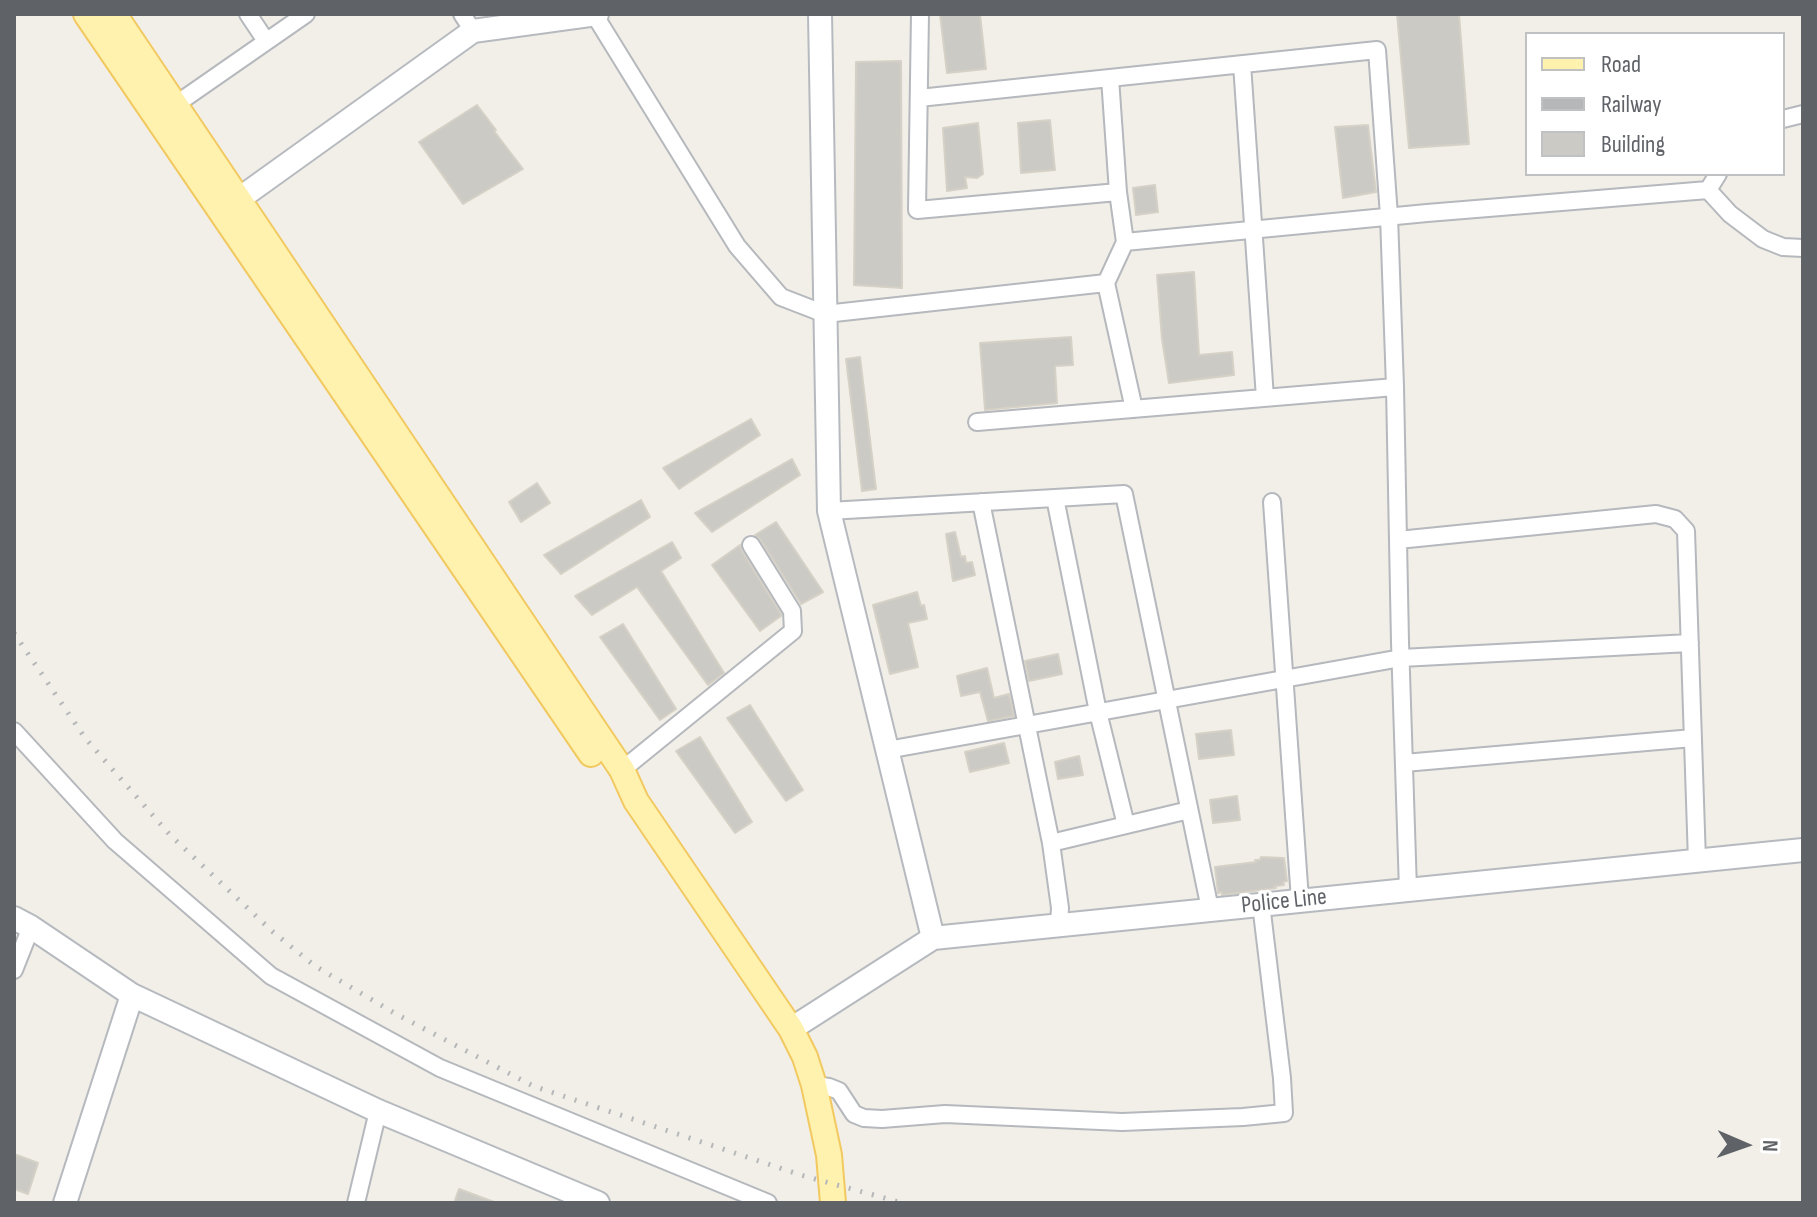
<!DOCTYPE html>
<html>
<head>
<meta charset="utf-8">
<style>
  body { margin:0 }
  #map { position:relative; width:1817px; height:1217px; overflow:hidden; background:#f1efe8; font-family:"Sofia Sans Condensed",sans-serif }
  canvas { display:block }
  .frame { position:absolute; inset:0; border:16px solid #5f6368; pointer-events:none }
  .legend { position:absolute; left:1525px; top:32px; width:260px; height:144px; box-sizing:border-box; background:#fff; border:2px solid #bfc1c3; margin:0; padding:10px 14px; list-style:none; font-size:24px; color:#5f6368 }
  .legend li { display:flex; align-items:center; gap:16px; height:40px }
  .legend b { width:40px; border:2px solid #bfc1c3 }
  .north { position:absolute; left:1705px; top:1105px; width:80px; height:80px; -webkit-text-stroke:6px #fff; paint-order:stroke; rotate:92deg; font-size:22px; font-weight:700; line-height:32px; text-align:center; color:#5f6368 }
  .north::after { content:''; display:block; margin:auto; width:28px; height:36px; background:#5f6368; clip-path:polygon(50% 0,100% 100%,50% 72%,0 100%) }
</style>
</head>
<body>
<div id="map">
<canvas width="1817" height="1217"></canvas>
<div class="frame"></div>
<ul class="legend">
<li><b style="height:10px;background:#fff2af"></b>Road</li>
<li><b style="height:10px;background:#b6b7b8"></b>Railway</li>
<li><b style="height:22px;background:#cccac5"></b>Building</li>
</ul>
<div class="north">N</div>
</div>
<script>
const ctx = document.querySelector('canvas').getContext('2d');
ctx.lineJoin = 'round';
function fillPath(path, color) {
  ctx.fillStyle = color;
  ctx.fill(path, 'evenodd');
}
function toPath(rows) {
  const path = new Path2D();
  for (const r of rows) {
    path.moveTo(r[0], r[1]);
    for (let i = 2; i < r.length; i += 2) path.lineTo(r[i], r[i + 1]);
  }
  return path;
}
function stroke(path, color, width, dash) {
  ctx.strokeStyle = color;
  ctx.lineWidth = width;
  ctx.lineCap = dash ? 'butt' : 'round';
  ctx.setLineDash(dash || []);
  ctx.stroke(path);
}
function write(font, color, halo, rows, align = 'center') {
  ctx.font = font + ' "Sofia Sans Condensed",sans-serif';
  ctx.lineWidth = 7;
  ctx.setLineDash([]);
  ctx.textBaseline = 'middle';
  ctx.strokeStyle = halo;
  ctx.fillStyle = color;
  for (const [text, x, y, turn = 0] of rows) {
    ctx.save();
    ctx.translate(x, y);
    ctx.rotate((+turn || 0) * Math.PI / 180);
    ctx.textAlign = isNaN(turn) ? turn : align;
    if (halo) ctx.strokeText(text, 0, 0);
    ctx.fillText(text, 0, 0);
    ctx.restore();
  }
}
const building = toPath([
  [940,14,980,14,986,69,947,73,940,14],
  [1397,14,1459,14,1469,144,1409,148,1397,14],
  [901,61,902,288,854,285,856,62,901,61],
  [477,105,496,130,494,131,523,169,463,204,419,142,477,105],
  [1050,120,1055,170,1021,173,1018,123,1050,120],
  [978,123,983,174,977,178,965,177,967,188,947,191,943,128,978,123],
  [1368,125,1376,192,1343,198,1335,127,1368,125],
  [1155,185,1158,212,1136,215,1133,188,1155,185],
  [1194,272,1199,355,1232,352,1234,375,1169,383,1162,339,1157,275,1194,272],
  [1071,337,1073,365,1055,366,1057,403,985,410,980,343,1071,337],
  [860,357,876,489,862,491,846,359,860,357],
  [751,419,760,435,679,489,663,468,751,419],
  [792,459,800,475,712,532,695,513,792,459],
  [537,483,550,503,521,522,509,502,537,483],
  [641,500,650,517,561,574,544,555,641,500],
  [776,522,823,592,801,604,760,539,755,535,776,522],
  [955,532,961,557,965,556,966,563,972,562,975,575,953,581,946,534,955,532],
  [672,542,681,558,661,571,724,673,708,685,637,587,592,615,575,596,672,542],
  [740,545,742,551,781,614,781,616,760,631,712,565,740,545],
  [917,592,921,606,924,605,927,619,908,623,918,667,890,674,873,605,917,592],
  [623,624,676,709,660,720,600,637,623,624],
  [1058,654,1062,674,1029,681,1025,661,1058,654],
  [987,668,994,698,1009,694,1014,716,988,721,980,692,961,696,957,676,987,668],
  [750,705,803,790,786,801,727,718,750,705],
  [1231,730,1234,755,1199,759,1196,734,1231,730],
  [700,737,752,822,735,833,676,751,700,737],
  [1004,743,1009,763,970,772,965,752,1004,743],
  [1079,756,1083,775,1058,779,1055,762,1079,756],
  [1237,796,1240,820,1213,823,1210,800,1237,796],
  [1261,857,1284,858,1287,881,1283,882,1284,885,1275,886,1276,888,1222,895,1222,892,1218,893,1215,867,1256,862,1255,860,1260,860,1261,857],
  [14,1154,38,1163,28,1194,14,1189,14,1154],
  [459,1189,494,1202,494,1203,454,1203,459,1189]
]);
fillPath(building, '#cccac5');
stroke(building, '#d6d1c6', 2);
const street = toPath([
  [248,14,266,41],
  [462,14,473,31],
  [594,14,737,246,781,297,825,314,1106,283,1125,242,1427,213,1708,190,1718,174],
  [920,14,917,210,1118,192],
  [1242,64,1265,398],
  [1110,78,1118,192,1125,242],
  [919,98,1377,50,1389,216,1395,387,1400,642,1408,890],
  [175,105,306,14],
  [1783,119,1803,114],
  [1708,190,1730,214,1763,239,1783,247,1803,248],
  [1106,283,1134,409],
  [977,422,1395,387],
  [1055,498,1098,712,1126,825],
  [981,502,1051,843,1189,810],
  [1272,502,1300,900],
  [829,511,1124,494,1210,909],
  [1398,540,1656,514,1675,519,1686,531,1697,861],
  [14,731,115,841,271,976,440,1068,768,1203],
  [887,750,1401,658,1690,643],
  [1404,763,1693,738],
  [622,770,793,631,792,611,751,545],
  [1051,843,1060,908,1059,925],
  [14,970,31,927],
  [814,1085,829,1087,839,1091,854,1114,864,1118,882,1119,945,1114,1122,1122,1243,1117,1284,1113,1282,1078,1261,904],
  [356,1203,378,1111]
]);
const secondary = toPath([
  [820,14,829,511,933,938],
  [225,209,473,31,597,14],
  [14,918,31,927,132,995,65,1203],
  [132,995,378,1111,598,1203],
  [791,1029,933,938,1803,850]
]);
const primary = toPath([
  [86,14,591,754],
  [114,14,622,770,636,801,791,1029,805,1057,814,1085,829,1155,833,1203]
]);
stroke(street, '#b5b8bc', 20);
stroke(secondary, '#b6babf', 26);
stroke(primary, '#f2c960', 28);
stroke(street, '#fff', 16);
stroke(secondary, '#fff', 22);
stroke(primary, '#fff2af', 24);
stroke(toPath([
  [14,633,85,738,170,835,273,932,315,966,396,1014,533,1086,804,1176,903,1203]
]), '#b6b7b8', 5, [2, 10]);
write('24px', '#5f6368', '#fff', [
  ["Police Line",1284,902,-6]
]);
</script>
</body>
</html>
